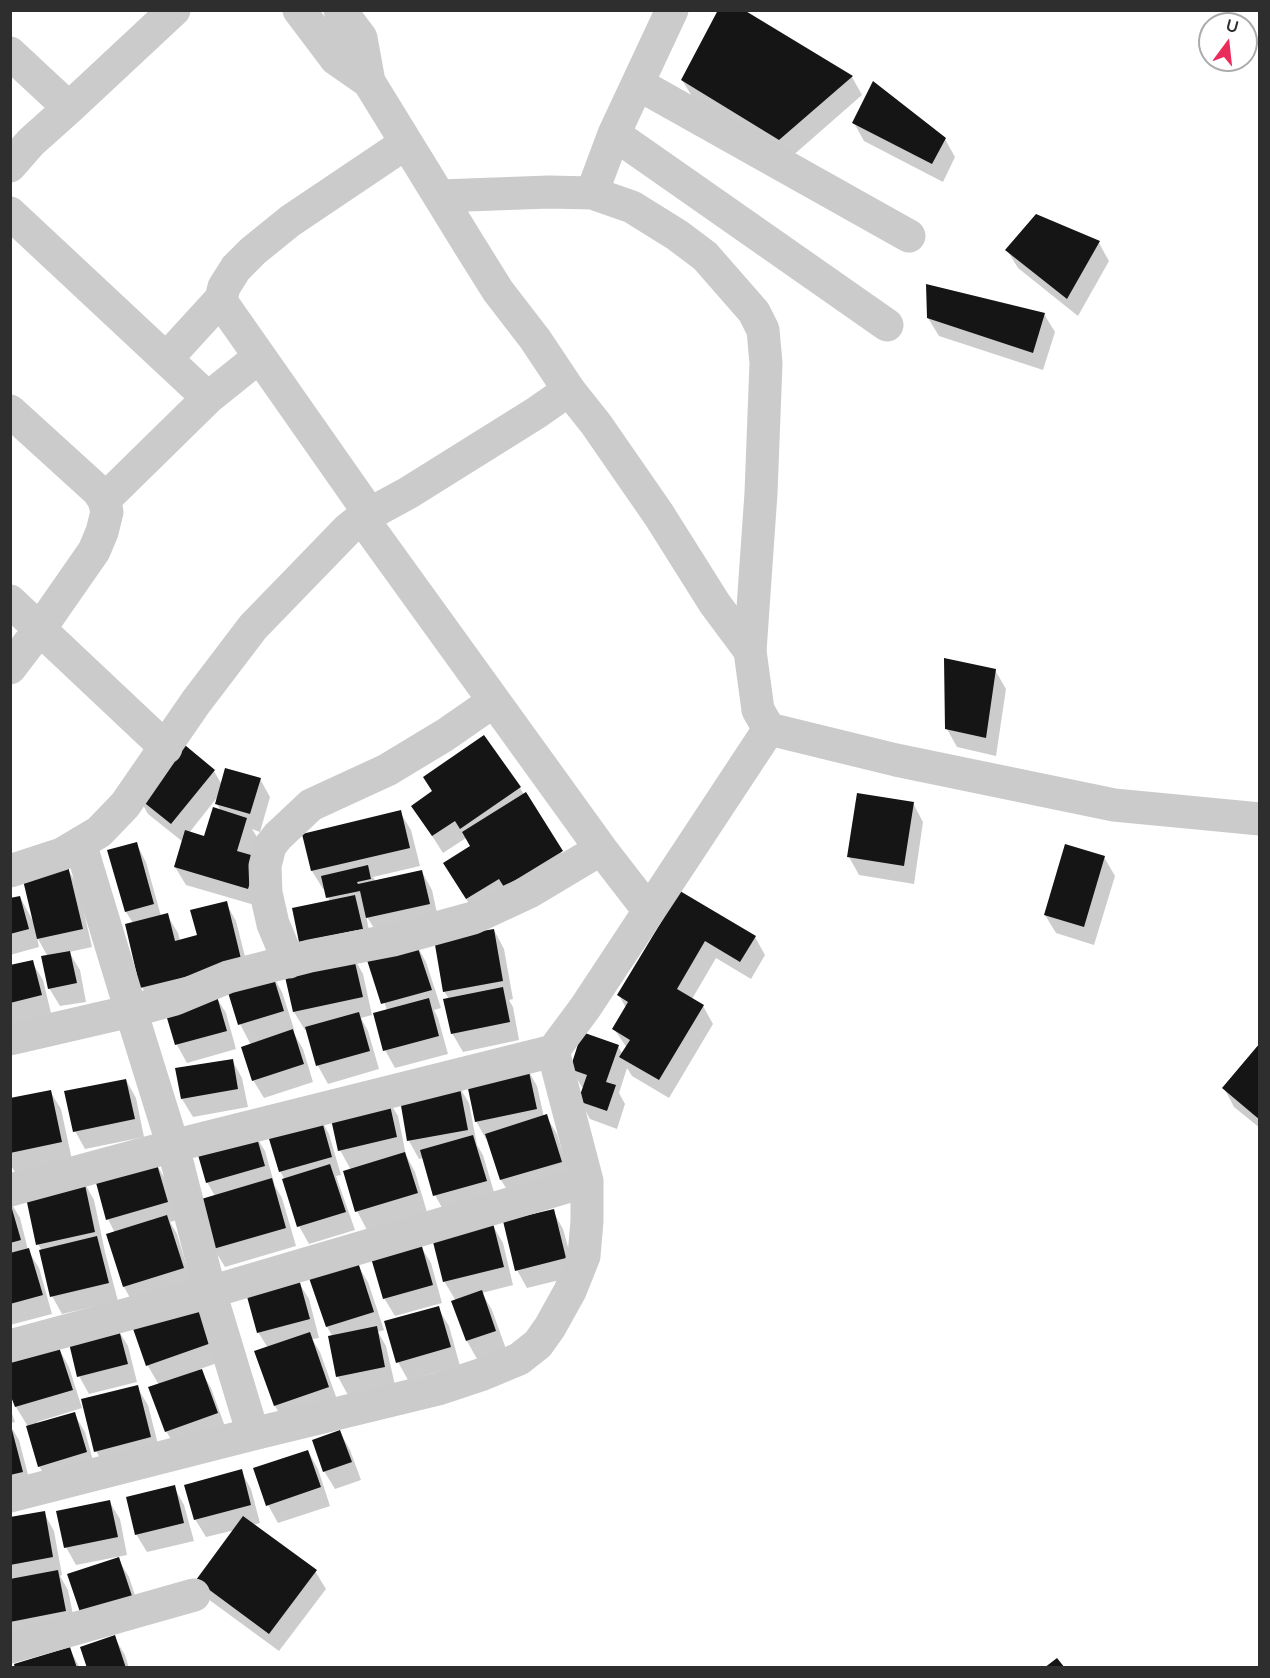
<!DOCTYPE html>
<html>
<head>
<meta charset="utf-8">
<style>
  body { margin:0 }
  #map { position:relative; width:1270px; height:1678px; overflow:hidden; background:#fff; font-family:"Varela Round",sans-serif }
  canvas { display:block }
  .frame { position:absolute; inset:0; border:12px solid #2e2e2e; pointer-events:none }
  .north { position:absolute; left:1198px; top:12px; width:60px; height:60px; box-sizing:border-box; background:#fff; border:2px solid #ababab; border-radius:50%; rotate:15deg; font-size:16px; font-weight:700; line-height:24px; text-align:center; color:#2e2e2e }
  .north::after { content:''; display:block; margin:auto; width:21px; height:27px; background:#e92c5b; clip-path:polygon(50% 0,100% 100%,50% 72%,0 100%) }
</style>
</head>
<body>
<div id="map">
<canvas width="1270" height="1678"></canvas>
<div class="frame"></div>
<div class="north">U</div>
</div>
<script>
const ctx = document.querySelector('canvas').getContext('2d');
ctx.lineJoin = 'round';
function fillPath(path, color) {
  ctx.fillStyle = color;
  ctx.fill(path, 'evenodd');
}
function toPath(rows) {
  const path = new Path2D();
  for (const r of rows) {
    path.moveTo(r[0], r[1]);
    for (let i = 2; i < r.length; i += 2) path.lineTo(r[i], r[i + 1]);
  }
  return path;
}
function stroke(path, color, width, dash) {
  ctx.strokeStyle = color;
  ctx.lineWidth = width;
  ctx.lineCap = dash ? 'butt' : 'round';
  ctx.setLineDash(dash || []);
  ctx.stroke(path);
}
fillPath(toPath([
  [741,10,852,77,862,95,790,158,693,98,682,80],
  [854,123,945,139,955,157,943,182,864,141],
  [1099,243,1109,261,1078,316,1018,268,1007,250],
  [1044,314,1055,332,1043,370,939,336,928,318],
  [995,670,1006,689,996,756,957,747,947,729],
  [214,771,222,785,260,779,270,797,260,832,252,829,257,837,258,906,186,885,175,867,183,842,148,814,138,796],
  [219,795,217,804,221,811,205,838,189,833],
  [520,788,572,869,477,916,455,881,472,847,466,838,443,853,413,806],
  [913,803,923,822,914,884,859,875,849,857],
  [400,812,411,830,420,866,373,877,376,882,422,872,432,890,439,922,378,935,366,915,372,947,330,902,325,888,323,889,312,871,304,835],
  [136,843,146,862,161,916,167,915,178,933,180,941,198,936,226,903,236,921,251,980,272,974,282,992,294,1029,292,1030,303,1049,313,1082,264,1098,253,1080,251,1045,240,1024,228,987,152,1005,142,987,133,923,126,912,109,851],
  [1104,857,1115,876,1094,945,1056,933,1045,915],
  [67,868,78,886,92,947,69,952,80,970,86,1002,60,1006,49,988,48,957,37,937,39,947,10,955,10,900,20,897,33,921],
  [680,893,755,937,765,955,751,979,716,958,692,999,703,1006,713,1024,669,1098,632,1076,627,1068,619,1093,625,1104,617,1129,590,1119,580,1101,584,1088,582,1087,571,1069,618,1046,623,1055,627,1048,614,1029,626,1008,619,995],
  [494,930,504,949,513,999,509,1000,513,1007,519,1040,463,1052,452,1033,449,999,444,991],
  [416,944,426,962,441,1008,434,1010,438,1018,448,1054,395,1068,385,1050,387,1010,368,958],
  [353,956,363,974,372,1015,361,1018,368,1031,379,1069,328,1084,318,1066,307,1029,305,1030,294,1012,285,969],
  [32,962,43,980,51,1013,10,1023,10,967],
  [215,995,226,1013,236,1049,187,1063,177,1045,166,1009],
  [1260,1046,1260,1128,1234,1107,1224,1088],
  [232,1060,242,1078,248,1107,193,1117,182,1099],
  [527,1068,537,1086,544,1117,546,1116,557,1134,571,1180,512,1198,501,1180,488,1139,486,1139,476,1121],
  [126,1080,136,1098,144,1137,85,1149,75,1131],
  [458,1085,469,1103,477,1145,483,1155,496,1199,445,1213,435,1195,424,1158,419,1159,409,1141,400,1095],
  [50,1091,61,1109,72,1160,15,1172,10,1164,10,1099],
  [387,1098,398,1116,406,1155,415,1172,427,1212,367,1230,357,1211,345,1172,351,1170,340,1150],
  [319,1116,329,1134,341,1175,336,1176,355,1230,309,1244,299,1226,285,1180,280,1171],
  [254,1133,265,1151,275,1186,282,1198,296,1246,225,1267,214,1249,215,1196,207,1182],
  [156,1163,166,1181,177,1220,170,1222,177,1234,193,1287,134,1305,124,1287,115,1233,108,1219],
  [84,1182,94,1200,105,1252,118,1301,62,1314,52,1296,42,1251,38,1244],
  [10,1201,20,1218,28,1250,39,1268,52,1314,10,1325],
  [553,1211,563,1229,576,1276,527,1288,517,1270],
  [492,1224,503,1243,513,1285,482,1293,492,1310,506,1349,477,1359,467,1341,453,1302,456,1301,444,1281],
  [420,1245,431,1263,442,1303,395,1316,384,1298],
  [357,1264,368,1282,384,1330,378,1332,386,1346,395,1385,348,1395,338,1377,329,1337,333,1337,327,1327,311,1279],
  [298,1281,309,1299,319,1338,312,1339,320,1352,339,1405,286,1424,275,1406,256,1352,268,1348,258,1332],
  [200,1300,226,1360,200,1369,211,1388,227,1432,177,1449,166,1431,159,1385,148,1366,133,1324],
  [438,1308,449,1326,460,1366,408,1380,398,1362],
  [117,1328,128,1346,137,1382,89,1394,79,1376],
  [59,1349,69,1367,82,1408,37,1422,37,1425,74,1414,85,1432,96,1471,50,1484,39,1466,27,1425,16,1407,10,1389],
  [137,1387,148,1405,161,1456,106,1469,96,1451],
  [10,1408,15,1422,10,1423],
  [10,1425,19,1440,32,1490,10,1496],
  [340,1432,350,1450,361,1480,335,1489,324,1471],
  [308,1451,318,1469,330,1506,278,1523,268,1505],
  [241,1471,251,1489,260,1523,253,1525,315,1571,326,1589,279,1651,208,1599,198,1581,235,1530,206,1537,195,1519],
  [174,1487,184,1505,194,1541,147,1552,136,1534],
  [109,1501,120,1519,127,1555,76,1565,66,1547],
  [44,1513,54,1531,62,1575,60,1576,68,1590,76,1629,10,1642,10,1518],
  [118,1559,129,1577,142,1617,93,1633],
  [114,1637,125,1655,129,1668,89,1668],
  [69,1648,80,1668,17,1668]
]), '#0003');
fillPath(toPath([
  [718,10,744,10,853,76,779,140,681,80],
  [873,81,946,138,932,164,852,123],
  [1036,214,1100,241,1067,299,1005,250],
  [926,284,1045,313,1033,353,927,318],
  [944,658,996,669,986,738,945,729],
  [484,735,521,787,460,829,455,821,432,836,411,806,432,791,423,777],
  [180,741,215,770,171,824,136,796],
  [225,768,261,778,250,814,215,804],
  [526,792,563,851,504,887,499,879,466,899,443,863,470,846,462,832],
  [857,793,914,802,904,866,847,857],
  [213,807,247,818,237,851,258,857,248,889,174,867,185,830,204,836],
  [401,810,410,848,311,871,302,834],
  [137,842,154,904,125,912,107,850],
  [1065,844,1105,856,1084,927,1044,915],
  [368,865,371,879,357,882,358,884,422,870,430,904,366,918,360,891,326,898,321,876],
  [68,866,83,929,37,939,22,876],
  [680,891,756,936,740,962,705,941,677,989,704,1005,659,1080,619,1057,630,1040,612,1029,628,1002,617,995],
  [355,895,363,929,299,942,292,908],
  [20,896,29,929,10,934,10,898],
  [227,901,242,963,140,988,125,924,168,913,175,941,197,935,190,910],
  [494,929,503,981,443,992,434,939],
  [416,942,432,990,381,1004,366,957],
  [70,951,77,983,48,989,41,956],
  [353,954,363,997,293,1012,283,968],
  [33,960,42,995,10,1003,10,965],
  [272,972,284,1011,238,1025,226,986],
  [503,987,510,1022,451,1034,443,999],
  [216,993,227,1031,175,1045,164,1008],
  [429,998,439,1036,383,1051,373,1013],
  [359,1012,370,1051,316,1066,305,1027],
  [293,1029,304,1064,252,1081,241,1047],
  [582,1032,619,1045,606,1082,616,1085,607,1111,578,1101,587,1075,570,1069],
  [1260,1043,1260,1120,1222,1088],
  [233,1059,238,1089,181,1099,175,1068],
  [528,1067,537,1109,475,1122,466,1079],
  [126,1079,135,1119,73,1132,64,1091],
  [459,1083,468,1130,407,1141,399,1094],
  [51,1090,62,1142,10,1153,10,1098],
  [388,1096,397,1137,338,1151,329,1110],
  [320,1114,332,1157,279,1172,266,1129],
  [547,1114,562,1162,500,1180,485,1134],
  [255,1131,265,1166,206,1183,196,1148],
  [473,1135,487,1181,433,1196,420,1150],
  [405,1152,418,1193,355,1212,343,1171],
  [156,1161,168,1202,106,1220,95,1179],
  [330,1164,346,1212,297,1227,282,1179],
  [272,1178,286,1228,213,1249,198,1200],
  [84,1180,95,1232,36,1245,25,1193],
  [10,1202,21,1240,10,1243],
  [554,1209,566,1258,515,1271,503,1221],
  [167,1215,184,1268,123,1287,106,1234],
  [493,1223,504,1267,443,1282,432,1238],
  [97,1236,109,1283,50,1297,39,1250],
  [421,1243,433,1285,383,1299,371,1258],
  [29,1248,43,1295,10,1304,10,1253],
  [358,1262,374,1312,326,1327,309,1278],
  [299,1279,310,1319,257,1333,246,1293],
  [482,1290,496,1331,466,1341,451,1301],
  [201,1298,217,1341,146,1366,131,1323],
  [439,1306,451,1347,396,1363,384,1321],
  [118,1326,128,1364,77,1377,68,1339],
  [377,1326,385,1367,336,1377,328,1336],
  [310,1332,329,1387,274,1406,254,1351],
  [59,1347,73,1390,15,1407,10,1394,10,1362],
  [202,1369,218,1413,165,1432,148,1387],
  [138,1385,151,1437,94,1452,81,1399],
  [75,1412,87,1452,38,1467,26,1426],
  [11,1426,23,1472,10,1475,10,1427],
  [340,1430,352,1462,323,1472,312,1440],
  [308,1450,321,1487,266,1506,253,1468],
  [242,1469,251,1505,194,1520,184,1485],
  [175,1485,184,1523,135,1535,126,1497],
  [110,1500,118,1537,64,1548,56,1511],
  [45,1511,53,1557,10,1565,10,1517],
  [243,1516,317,1570,269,1634,196,1580],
  [119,1557,133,1599,81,1615,67,1574],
  [58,1570,66,1611,10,1622,10,1579],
  [115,1635,126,1668,87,1668,80,1647],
  [70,1647,77,1668,15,1668,14,1664],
  [1057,1658,1065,1668,1044,1668]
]), '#151515');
stroke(toPath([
  [10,53,69,108],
  [638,84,909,236],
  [614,134,887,325],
  [10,166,31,142,69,108,174,10],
  [592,193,614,134,672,10],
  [440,196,549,192,592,193,632,207,677,235,705,256,754,312,763,330,766,363,761,493,750,651],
  [10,213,208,398],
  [167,358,221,299],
  [10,411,98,491,104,500,107,512,102,532,94,551,39,630,10,668],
  [104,500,208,398,259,357],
  [370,514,225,307,221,299,224,287,236,268,253,251,290,221,406,143],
  [362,518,601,849,649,911],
  [10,601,166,748],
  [10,871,62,854,99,832,125,805,196,702,253,627,348,529,362,518,408,493,536,413,569,390],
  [289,962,273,924,266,893,265,866,270,846,278,836,311,805,387,770,445,735,494,701],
  [10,1039,131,1011,80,843],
  [10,1190,173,1146,553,1051,585,1008,769,729],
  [10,1346,210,1292,587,1181],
  [253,1434,210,1292,173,1146,131,1011,175,999,228,977,310,956,393,940,473,918,529,892,601,849],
  [10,1496,253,1434,438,1389,483,1374,519,1359,538,1344,550,1327,570,1291,584,1256,587,1221,587,1181,553,1051],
  [10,1647,194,1595]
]), '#cbcbcb', 33);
stroke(toPath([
  [299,10,336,59,369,82],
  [340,10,361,38,369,82,468,243,498,291,535,339,569,390,596,424,659,515,715,604,750,651,758,710,769,729,896,760,1114,805,1260,819]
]), '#cbcbcb', 33);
</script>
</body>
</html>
